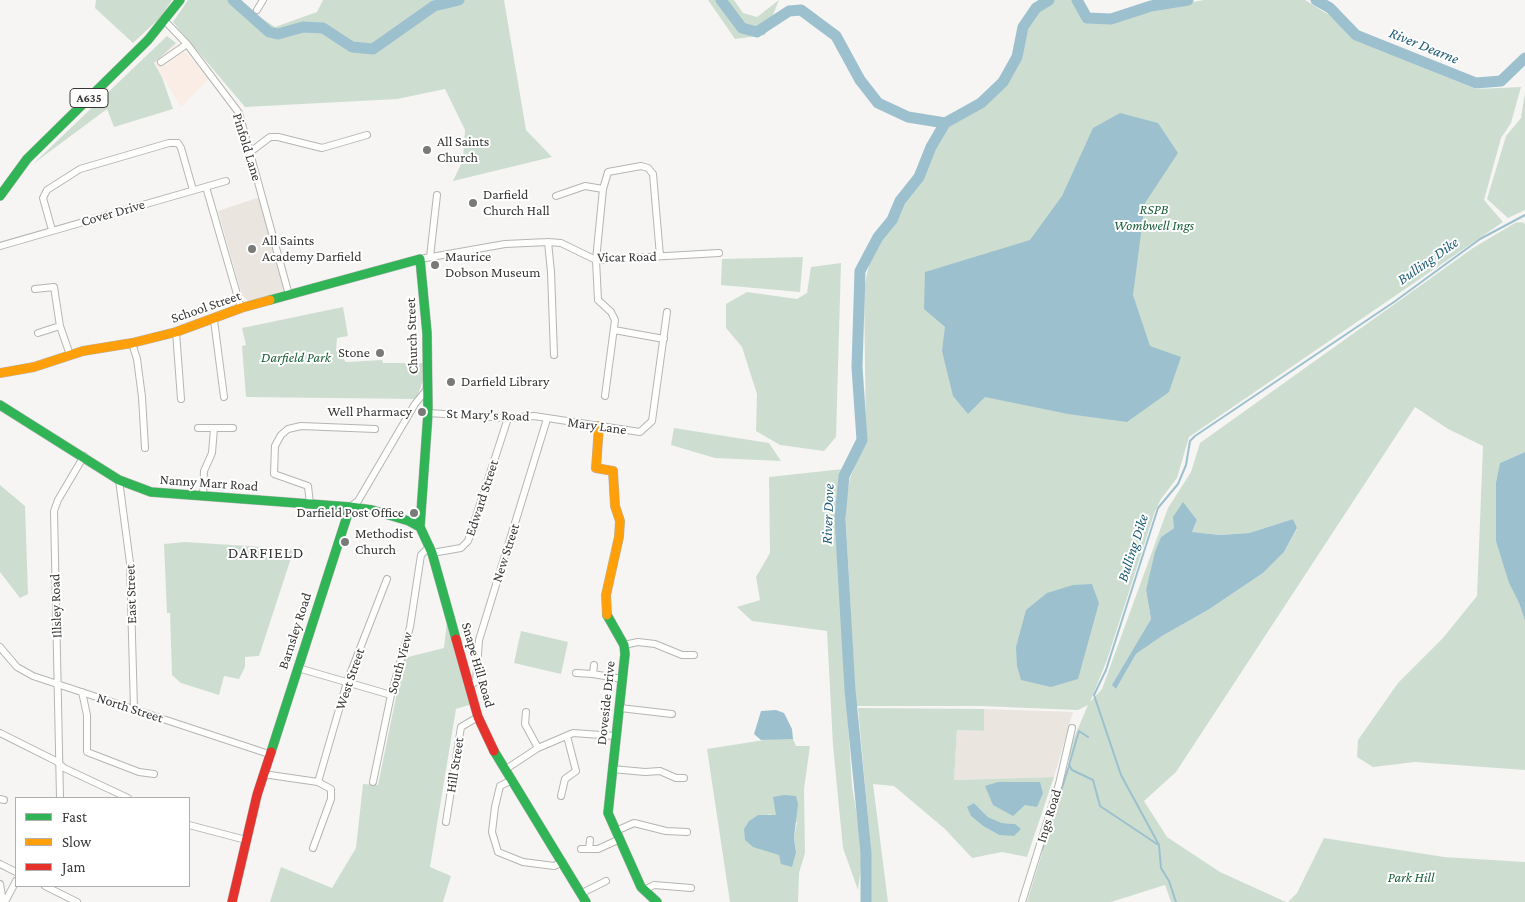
<!DOCTYPE html>
<html>
<head>
<meta charset="utf-8">
<style>
  body { margin:0 }
  #map { position:relative; width:1525px; height:902px; overflow:hidden; background:#f6f5f3; font-family:"Crimson Pro",serif }
  canvas { display:block }
  .legend { position:absolute; left:15px; top:797px; width:175px; height:90px; box-sizing:border-box; background:#fff; border:1px solid #afafaf; margin:0; padding:6px 9px; list-style:none; font-size:15px; color:#383736 }
  .legend li { display:flex; align-items:center; gap:10px; height:25px }
  .legend b { width:25px; border:1px solid #afafaf }
</style>
</head>
<body>
<div id="map">
<canvas width="1525" height="902"></canvas>
<ul class="legend">
<li><b style="height:6px;background:#30b455"></b>Fast</li>
<li><b style="height:6px;background:#ff9f0a"></b>Slow</li>
<li><b style="height:6px;background:#e5322d"></b>Jam</li>
</ul>
</div>
<script>
const ctx = document.querySelector('canvas').getContext('2d');
ctx.lineJoin = 'round';
function fillPath(path, color) {
  ctx.fillStyle = color;
  ctx.fill(path, 'evenodd');
}
function toPath(rows) {
  const path = new Path2D();
  for (const r of rows) {
    path.moveTo(r[0], r[1]);
    for (let i = 2; i < r.length; i += 2) path.lineTo(r[i], r[i + 1]);
  }
  return path;
}
function stroke(path, color, width, dash) {
  ctx.strokeStyle = color;
  ctx.lineWidth = width;
  ctx.lineCap = dash ? 'butt' : 'round';
  ctx.setLineDash(dash || []);
  ctx.stroke(path);
}
function write(font, color, halo, rows, align = 'center') {
  ctx.font = font + ' "Crimson Pro",serif';
  ctx.lineWidth = 4;
  ctx.setLineDash([]);
  ctx.textBaseline = 'middle';
  ctx.strokeStyle = halo;
  ctx.fillStyle = color;
  for (const [text, x, y, turn = 0] of rows) {
    ctx.save();
    ctx.translate(x, y);
    ctx.rotate((+turn || 0) * Math.PI / 180);
    ctx.textAlign = isNaN(turn) ? turn : align;
    if (halo) ctx.strokeText(text, 0, 0);
    ctx.fillText(text, 0, 0);
    ctx.restore();
  }
}
fillPath(toPath([
  [176,43,210,78,181,107,154,63]
]), '#faede6');
fillPath(toPath([
  [260,197,285,290,249,302,242,295,218,211],
  [984,709,1073,712,1054,777,954,780,957,730,984,731]
]), '#eae5df');
fillPath(toPath([
  [96,0,172,0,160,18,133,43,95,8],
  [188,0,240,0,252,12,275,27,317,12,323,0,504,0,526,130,552,157,453,181,463,160,465,130,445,89,397,99,245,107,173,22],
  [708,0,734,0,743,13,757,17,779,0,765,35,735,39],
  [1054,0,1072,0,1084,20,1111,23,1154,9,1204,0,1305,0,1329,15,1354,39,1476,89,1521,87,1511,123,1501,138,1484,200,1503,222,1189,437,1177,478,1161,499,1155,511,1107,660,1090,702,1102,689,1168,508,1191,472,1200,443,1473,248,1515,223,1522,222,1525,224,1525,452,1500,463,1509,583,1519,603,1525,621,1525,770,1415,762,1373,767,1357,757,1358,740,1398,683,1443,638,1477,596,1483,446,1448,429,1415,407,1176,772,1144,801,1167,837,1220,872,1286,902,1171,902,1165,885,1111,902,1027,902,1069,765,1070,747,1088,705,1078,710,980,706,856,706,845,506,850,478,866,440,864,288,869,265,877,246,918,182,948,126,985,105,1006,84,1020,58,1027,28,1038,10],
  [1183,503,1197,520,1192,532,1220,535,1249,533,1293,519,1297,529,1284,552,1263,573,1208,610,1162,636,1136,654,1116,689,1113,685,1151,619,1146,590,1161,537,1174,528],
  [167,36,176,43,154,63,162,77,173,109,114,127,107,109,33,164],
  [1525,92,1525,210,1508,218,1487,199,1506,136,1521,118],
  [803,257,800,292,721,285,722,259],
  [841,263,836,437,824,451,780,445,756,431,757,394,742,347,726,328,726,304,747,292,797,299,807,293,811,267],
  [343,307,348,336,337,338,336,351,346,362,382,360,383,363,425,363,423,381,416,399,246,397,242,346,246,345,242,328],
  [674,428,769,443,781,461,715,458,671,445],
  [843,469,835,515,852,786,863,852,858,890,843,848,833,746,827,631,752,621,737,607,760,600,756,577,770,553,769,477],
  [0,485,25,506,28,594,20,598,0,572],
  [185,542,294,549,259,656,245,657,245,667,239,679,224,676,219,695,181,683,172,675,170,613,167,613,164,544],
  [447,621,472,704,456,709,430,867,451,876,443,902,270,902,281,867,332,888,356,848,363,784,378,785,404,658,444,648],
  [521,631,568,642,561,674,514,663],
  [858,708,984,709,984,731,957,730,954,780,1054,777,1027,857,1002,852,972,858,945,829,894,786,873,784,888,902,871,902,871,851],
  [974,803,988,817,1002,823,1015,824,999,835,983,826,971,816],
  [777,738,793,739,796,746,810,746,804,789,805,853,799,873,798,902,730,902,707,749],
  [768,814,797,822,794,838,796,852],
  [1324,838,1444,857,1525,862,1525,902,1288,902,1297,893]
]), '#cdded1');
fillPath(toPath([
  [1120,113,1158,123,1178,153,1145,203,1133,295,1150,346,1181,357,1169,392,1127,422,1068,414,985,397,968,414,953,396,942,351,945,327,924,309,925,272,1030,240,1062,196,1093,128],
  [1525,452,1525,621,1519,603,1509,583,1496,541,1496,483,1500,463],
  [1183,502,1197,520,1192,532,1220,535,1249,533,1293,519,1297,528,1284,552,1263,573,1208,610,1162,636,1136,654,1116,689,1112,685,1151,619,1146,590,1155,552,1161,537,1174,528,1173,517],
  [1092,584,1099,603,1078,679,1051,687,1021,680,1017,666,1016,647,1026,610,1047,593,1073,585],
  [776,710,784,713,792,729,793,739,761,740,754,734,761,711],
  [998,782,1040,782,1043,793,1037,807,1025,805,1013,816,993,805,985,786],
  [784,795,796,796,798,804,794,838,796,852,792,867,781,864,779,855,753,847,745,840,744,829,749,821,758,815,776,815,773,797],
  [974,803,988,817,1002,823,1015,824,1021,829,1014,836,999,835,983,826,971,816,967,807]
]), '#9dc0cf');
stroke(toPath([
  [1088,737,1079,731,1069,765,1072,770,1093,780,1100,806,1157,844],
  [1042,850,1069,766],
  [1176,902,1169,881,1161,868,1159,845,1121,775,1094,695,1106,670,1158,508,1178,484,1186,465,1190,441,1195,436,1394,302,1480,239,1525,215]
]), '#9dc0cf', 2);
stroke(toPath([
  [233,0,269,32,278,34,303,27,323,28,352,47,373,49,434,6,459,0],
  [721,0,742,28,757,32,789,11,801,10,836,36,860,80,878,103,908,117,945,123,981,103,1003,82,1017,57,1023,27,1036,8,1049,0],
  [1077,0,1087,18,1111,19,1151,6,1188,0],
  [1316,0,1330,8,1356,35,1476,83,1501,81,1525,58],
  [866,902,866,853,850,690,840,518,844,476,862,440,857,367,860,271,878,237,892,220,900,201,919,177,931,147,945,123]
]), '#9dc0cf', 11);
const street = toPath([
  [257,10,263,0],
  [165,21,187,44,239,113,289,295],
  [161,62,187,44],
  [249,153,270,137,278,137,322,148,367,135],
  [206,187,241,308],
  [556,196,585,186,603,189],
  [52,230,43,198,47,190,80,169,169,143,178,143,181,148,193,190],
  [548,242,551,272,554,355],
  [0,246,226,181],
  [430,257,437,195],
  [420,259,505,244,548,242,561,243,596,260,719,253],
  [35,289,54,287,60,326,70,355],
  [214,320,224,397],
  [614,330,664,339],
  [176,332,181,399],
  [38,333,60,326],
  [132,343,137,359,142,397,145,448],
  [605,396,615,320,611,312,598,300,596,260,603,189,608,172,641,166,648,168,653,174,660,256],
  [428,413,508,418,534,416,640,432,652,421,667,312],
  [198,428,233,428],
  [119,480,130,563,134,709],
  [203,496,204,471,212,453,214,428],
  [310,504,308,486,274,474,275,446,281,435,288,429,301,426,375,429],
  [350,507,358,501,415,404,427,389],
  [432,553,461,548,468,541,508,418],
  [624,645,638,642,655,644,682,655,694,655],
  [0,647,17,667,33,676,269,754],
  [298,668,391,695],
  [576,673,593,674,622,679],
  [593,674,594,665],
  [469,685,476,682,479,640,547,419],
  [82,692,87,715,87,752,139,772,154,774],
  [620,708,672,714],
  [526,712,525,724,538,748],
  [0,733,56,761,64,768,128,798],
  [506,769,538,748,573,733,615,736],
  [612,769,645,772,660,771,676,778,684,778],
  [263,774,318,782,331,789,331,799,313,848],
  [512,780,500,786,495,807,492,832,498,852,523,862,554,866,563,862],
  [318,782,347,682,387,579],
  [373,782,391,695,410,627,421,555,430,546],
  [561,796,565,779,576,771,567,736],
  [60,798,54,511,58,500,84,456],
  [0,799,4,800],
  [446,822,461,727,478,717],
  [189,825,246,840],
  [616,831,634,823,666,831,687,832],
  [581,849,598,849,620,839],
  [589,849,590,840],
  [0,864,16,872],
  [0,884,3,902],
  [45,886,77,902],
  [644,890,654,885,691,888],
  [582,893,606,881],
  [5,902,16,881],
  [1022,902,1059,784,1072,728]
]);
const fast = toPath([
  [0,196,27,159,148,40,180,0],
  [270,300,420,259,427,333,428,413,420,527,432,553,456,639],
  [0,405,119,480,151,492,350,507,372,510,409,521,420,527],
  [607,615,624,645,625,654,608,813,641,887,657,902],
  [494,751,586,902],
  [271,752,350,507]
]);
const slow = toPath([
  [0,373,34,367,83,351,132,343,176,332,241,308,270,300],
  [599,426,596,468,613,471,615,506,620,521,619,537,606,595,607,615]
]);
const jam = toPath([
  [456,639,478,717,494,751],
  [232,902,257,795,271,752]
]);
stroke(street, '#b5b5b3', 8);
stroke(fast, '#b5b5b3', 10);
stroke(slow, '#b5b5b3', 10);
stroke(jam, '#b5b5b3', 10);
stroke(street, '#fefefd', 6);
stroke(fast, '#30b455', 9);
stroke(slow, '#ff9f0a', 9);
stroke(jam, '#e5322d', 9);
for (const [x, y, r, color] of [
  [427,150,5,"#7a7a78"],
  [473,203,5,"#7a7a78"],
  [252,249,5,"#7a7a78"],
  [435,265,5,"#7a7a78"],
  [380,353,5,"#7a7a78"],
  [451,382,5,"#7a7a78"],
  [422,412,5,"#7a7a78"],
  [414,513,5,"#7a7a78"],
  [345,542,5,"#7a7a78"]
]) {
  const dot = new Path2D();
  dot.arc(x, y, r, 0, 2 * Math.PI);
  ctx.fillStyle = color;
  ctx.fill(dot);
  stroke(dot, '#fff', 2);
}
for (const [x, y, w] of [
  [89,98,38]
]) {
  const box = new Path2D();
  box.roundRect(x - w / 2, y - 9.5, w, 19, 4);
  ctx.fillStyle = '#fff';
  ctx.fill(box);
  stroke(box, '#383736', 1);
}
write('bold 12px', '#383736', null, [
  ["A635",89,98]
]);
write('14px', '#383736', '#fff', [
  ["All Saints",437,142],
  ["Church",437,158],
  ["Darfield",483,195],
  ["Church Hall",483,211],
  ["All Saints",262,241],
  ["Academy Darfield",262,257],
  ["Maurice",445,257],
  ["Dobson Museum",445,273],
  ["Stone",370,353,"right"],
  ["Darfield Library",461,382],
  ["Well Pharmacy",412,412,"right"],
  ["Darfield Post Office",404,513,"right"],
  ["Methodist",355,534],
  ["Church",355,550]
], 'left');
write('14px', '#383736', '#fff', [
  ["Pinfold Lane",247,147,73],
  ["Cover Drive",113,213,-16],
  ["Vicar Road",627,257,-1],
  ["School Street",206,307,-19],
  ["Church Street",412,336,-92],
  ["St Mary's Road",488,415,2],
  ["Mary Lane",597,426,8],
  ["Nanny Marr Road",209,483,4],
  ["Edward Street",482,498,-72],
  ["New Street",506,553,-72],
  ["East Street",131,594,-92],
  ["Illsley Road",56,606,-92],
  ["Barnsley Road",295,631,-72],
  ["South View",400,663,-75],
  ["Snape Hill Road",478,665,74],
  ["West Street",350,679,-71],
  ["Doveside Drive",606,703,-84],
  ["North Street",130,708,18],
  ["Hill Street",455,765,-81],
  ["Ings Road",1049,816,-73]
]);
write('italic 14px', '#195f39', '#fff', [
  ["RSPB",1154,210],
  ["Wombwell Ings",1154,226],
  ["Darfield Park",296,358],
  ["Park Hill",1411,878]
]);
write('italic 15px', '#1d5c75', '#fff', [
  ["River Dearne",1424,46,22],
  ["Bulling Dike",1428,261,-35],
  ["River Dove",828,514,-88],
  ["Bulling Dike",1133,548,-72]
]);
ctx.letterSpacing = '1px';
write('16px', '#383736', '#fff', [
  ["DARFIELD",266,553]
]);
ctx.letterSpacing = '0px';
</script>
</body>
</html>
